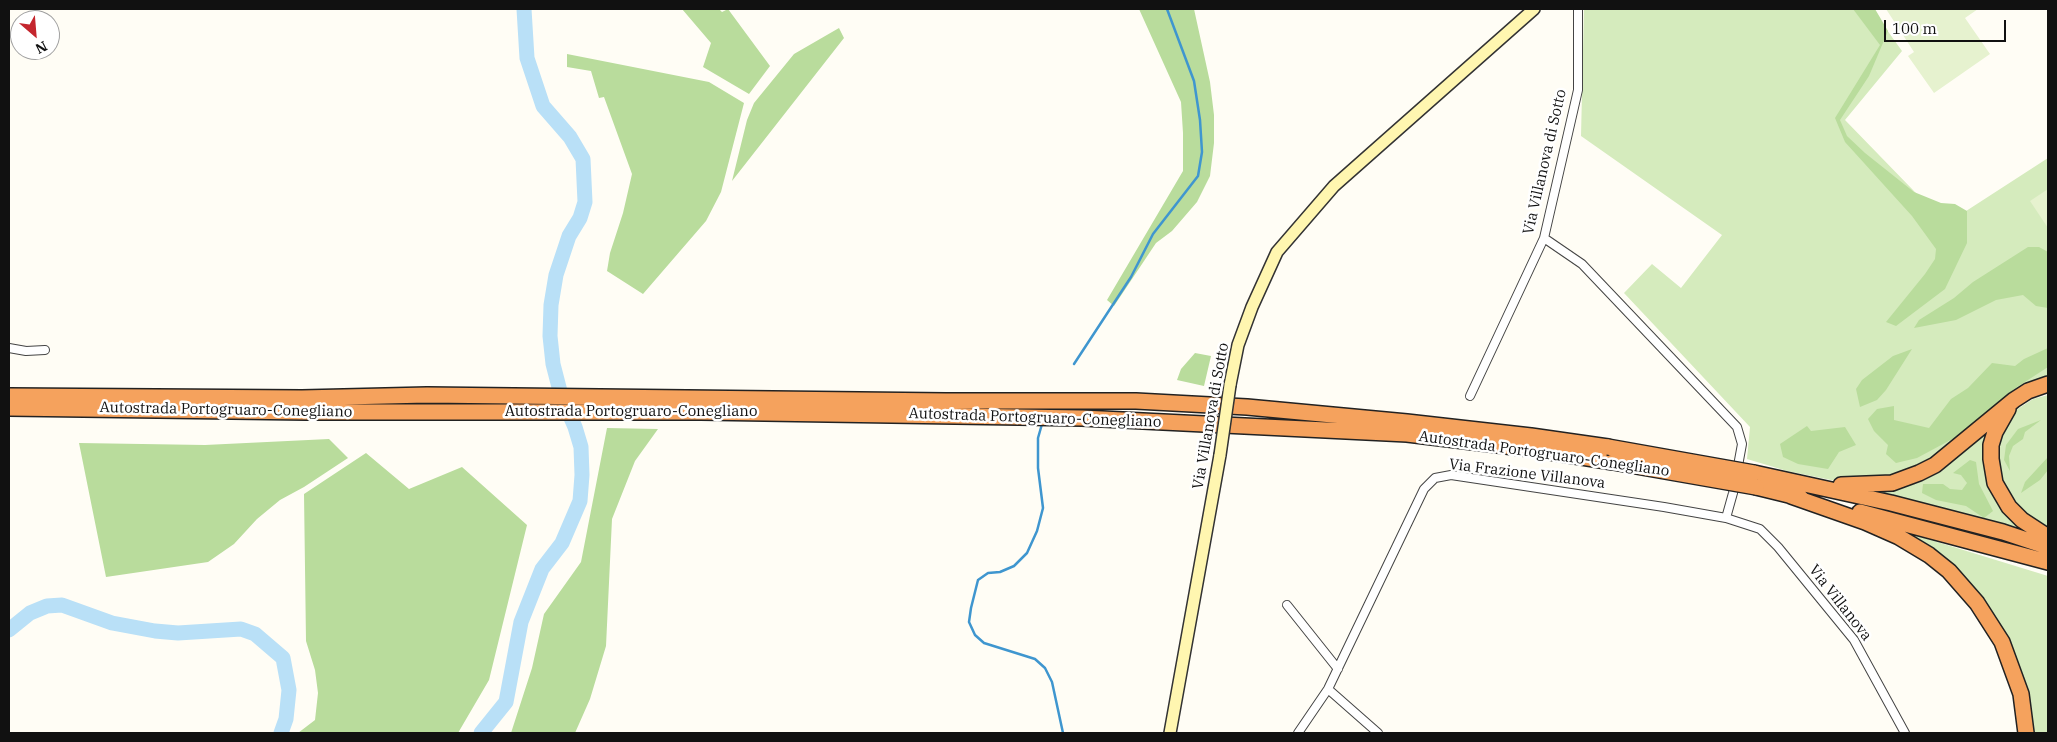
<!DOCTYPE html>
<html>
<head>
<meta charset="utf-8">
<style>
  body { margin:0 }
  #map { position:relative; width:2057px; height:742px; overflow:hidden; background:#fffdf5; font-family:"IBM Plex Serif",serif }
  canvas { display:block }
  .frame { position:absolute; inset:0; border:10px solid #111; pointer-events:none }
  .north { position:absolute; left:10px; top:10px; width:50px; height:50px; box-sizing:border-box; background:#fff; border:1px solid #a0a0a0; border-radius:50%; rotate:153deg; font-size:14px; font-weight:700; line-height:20px; text-align:center; color:#111 }
  .north::after { content:''; display:block; margin:auto; width:18px; height:22px; background:#c4262e; clip-path:polygon(50% 0,100% 100%,50% 72%,0 100%) }
  .scale { position:absolute; left:1884px; top:20px; width:122px; height:22px; box-sizing:border-box; border:2px solid #111; border-top:0; padding-left:6px; font-size:15px; line-height:18px; white-space:nowrap; color:#111; -webkit-text-stroke:4px #fff; paint-order:stroke }
</style>
</head>
<body>
<div id="map">
<canvas width="2057" height="742"></canvas>
<div class="frame"></div>
<div class="north">N</div>
<div class="scale">100 m</div>
</div>
<script>
const ctx = document.querySelector('canvas').getContext('2d');
ctx.lineJoin = 'round';
function fillPath(path, color) {
  ctx.fillStyle = color;
  ctx.fill(path, 'evenodd');
}
function toPath(rows) {
  const path = new Path2D();
  for (const r of rows) {
    path.moveTo(r[0], r[1]);
    for (let i = 2; i < r.length; i += 2) path.lineTo(r[i], r[i + 1]);
  }
  return path;
}
function stroke(path, color, width, dash) {
  ctx.strokeStyle = color;
  ctx.lineWidth = width;
  ctx.lineCap = dash ? 'butt' : 'round';
  ctx.setLineDash(dash || []);
  ctx.stroke(path);
}
function write(font, color, halo, rows, align = 'center') {
  ctx.font = font + ' "IBM Plex Serif",serif';
  ctx.lineWidth = 5;
  ctx.setLineDash([]);
  ctx.textBaseline = 'middle';
  ctx.strokeStyle = halo;
  ctx.fillStyle = color;
  for (const [text, x, y, turn = 0] of rows) {
    ctx.save();
    ctx.translate(x, y);
    ctx.rotate((+turn || 0) * Math.PI / 180);
    ctx.textAlign = isNaN(turn) ? turn : align;
    if (halo) ctx.strokeText(text, 0, 0);
    ctx.fillText(text, 0, 0);
    ctx.restore();
  }
}
fillPath(toPath([
  [1584,9,1872,9,1902,51,1845,120,1946,224,2048,158,2048,378,2037,379,2004,400,1938,458,1906,476,1836,481,1787,471,1747,459,1750,427,1624,293,1652,264,1681,288,1722,235,1581,136],
  [2048,395,2048,530,2041,527,2009,499,1997,473,1997,442,2016,410,2033,399],
  [1991,425,1983,459,1992,489,2033,535,1877,493,1918,483,1942,471],
  [1895,529,2048,576,2048,733,2029,733,1991,616]
]), '#d5ebbd');
fillPath(toPath([
  [682,9,719,9,722,12,728,9,770,66,749,94,703,67,711,43],
  [1139,9,1194,9,1210,82,1214,115,1214,143,1210,176,1197,202,1172,231,1156,243,1114,306,1107,300,1183,171,1183,133,1181,102],
  [1853,9,1875,9,1888,31,1869,76,1840,120,1847,136,1865,153,1914,192,1941,203,1955,204,1967,211,1967,243,1945,289,1896,326,1886,322,1925,274,1935,259,1936,249,1912,216,1845,142,1835,118,1880,45],
  [839,28,844,38,732,181,747,120,754,103,794,54],
  [567,54,709,82,744,103,721,192,706,221,643,294,607,271,610,253,623,213,632,174,604,97,599,98,591,71,567,67],
  [2028,247,2039,247,2048,252,2048,308,2036,306,2023,295,1996,300,1956,320,1914,328,1919,320,1954,298,1973,282],
  [2048,348,2048,367,2014,389,1971,429,1917,458,1896,463,1886,454,1888,445,1874,431,1868,419,1877,409,1894,406,1894,420,1929,428,1951,399,1968,388,1992,363,2015,366,2024,359],
  [1912,349,1886,390,1877,400,1860,407,1856,389,1862,380,1893,356],
  [1195,353,1211,356,1204,386,1177,380,1181,369],
  [2041,420,2025,432,2023,439,2013,446,2009,456,2010,471,2004,460,2006,445,2018,429],
  [1807,426,1811,431,1845,427,1856,445,1839,452,1828,469,1798,464,1783,457,1780,444],
  [607,428,658,429,635,461,612,519,606,646,590,699,575,733,511,733,532,668,544,614,581,562],
  [329,439,348,458,304,487,280,500,257,519,234,544,208,562,106,577,79,443,205,445],
  [366,453,409,489,462,467,527,525,489,680,458,733,298,733,315,720,318,693,315,670,306,641,304,494],
  [2048,457,2048,470,2040,480,2021,493,2025,482],
  [1970,460,1976,462,1979,484,1993,511,1984,518,1966,506,1936,500,1922,493,1923,484,1943,484,1950,489,1962,490,1967,483,1961,475,1953,473]
]), '#b9dc9c');
fillPath(toPath([
  [1886,9,1978,9,1965,18,1990,54,1934,93,1908,56,1914,52],
  [2048,189,2048,228,2030,201]
]), '#e6f2cf');
stroke(toPath([
  [1074,364,1131,277,1153,234,1198,176,1202,152,1200,120,1194,81,1167,9],
  [1042,424,1038,438,1038,468,1043,508,1037,531,1027,553,1014,566,1000,572,988,573,978,580,971,608,969,622,975,635,984,643,1035,659,1045,668,1052,682,1063,733]
]), '#3f96cf', 2.5);
stroke(toPath([
  [9,630,30,613,47,606,62,605,112,623,155,631,178,633,241,629,255,634,283,658,289,690,286,719,281,733],
  [481,733,506,702,521,622,542,569,562,543,580,501,582,475,581,447,575,427,561,395,553,364,550,336,551,305,556,275,569,236,580,218,585,202,583,159,570,137,543,106,527,58,524,9]
]), '#b9e0f7', 15);
const street = toPath([
  [1544,238,1582,264,1737,427,1742,444,1733,493,1726,518],
  [9,348,26,351,45,350],
  [1470,396,1544,238,1578,90,1578,9],
  [1287,605,1338,669],
  [1328,689,1378,733],
  [1298,733,1328,689,1424,489,1435,478,1451,475,1664,507,1726,518,1760,529,1778,547,1854,640,1905,733]
]);
const secondary = toPath([
  [1230,385,1238,345,1252,307,1277,252,1334,186,1534,9],
  [1170,733,1220,455]
]);
const highway = toPath([
  [9,396,302,398,427,395,946,401,1136,401,1247,407,1407,422,1531,436,1608,447],
  [9,408,306,412,701,412,1082,418,1407,434,1531,449,1613,462],
  [2008,409,1995,432,1991,445,1991,459,1995,483,2009,507,2022,520,2048,537],
  [1754,473,1891,503,2003,532,2048,547],
  [1841,485,1892,483,1919,473,1935,465,2014,400,2028,391,2048,384],
  [1756,487,1801,498],
  [1791,496,1865,522,1899,537,1929,555,1949,571,1977,603,2002,642,2021,694,2026,733],
  [1860,512,2048,562]
]);
stroke(street, '#444', 10);
stroke(secondary, '#333', 14);
stroke(highway, '#222', 18);
stroke(street, '#fff', 8);
stroke(secondary, '#fff6b0', 11);
stroke(highway, '#f5a25d', 15);
const secondaryBridge = toPath([
  [1220,455,1230,385]
]);
const highwayBridge = toPath([
  [1608,447,1754,473],
  [1613,462,1756,487]
]);
stroke(secondaryBridge, '#333', 14, []);
stroke(highwayBridge, '#222', 18, []);
stroke(secondaryBridge, '#fff6b0', 11);
stroke(highwayBridge, '#f5a25d', 15);
write('15px', '#111', '#fff', [
  ["Via Villanova di Sotto",1545,162,-77],
  ["Autostrada Portogruaro-Conegliano",226,410,1],
  ["Autostrada Portogruaro-Conegliano",631,412],
  ["Via Villanova di Sotto",1211,416,-80],
  ["Autostrada Portogruaro-Conegliano",1035,418,2],
  ["Autostrada Portogruaro-Conegliano",1544,454,8],
  ["Via Frazione Villanova",1527,474,7],
  ["Via Villanova",1840,603,52]
]);
</script>
</body>
</html>
